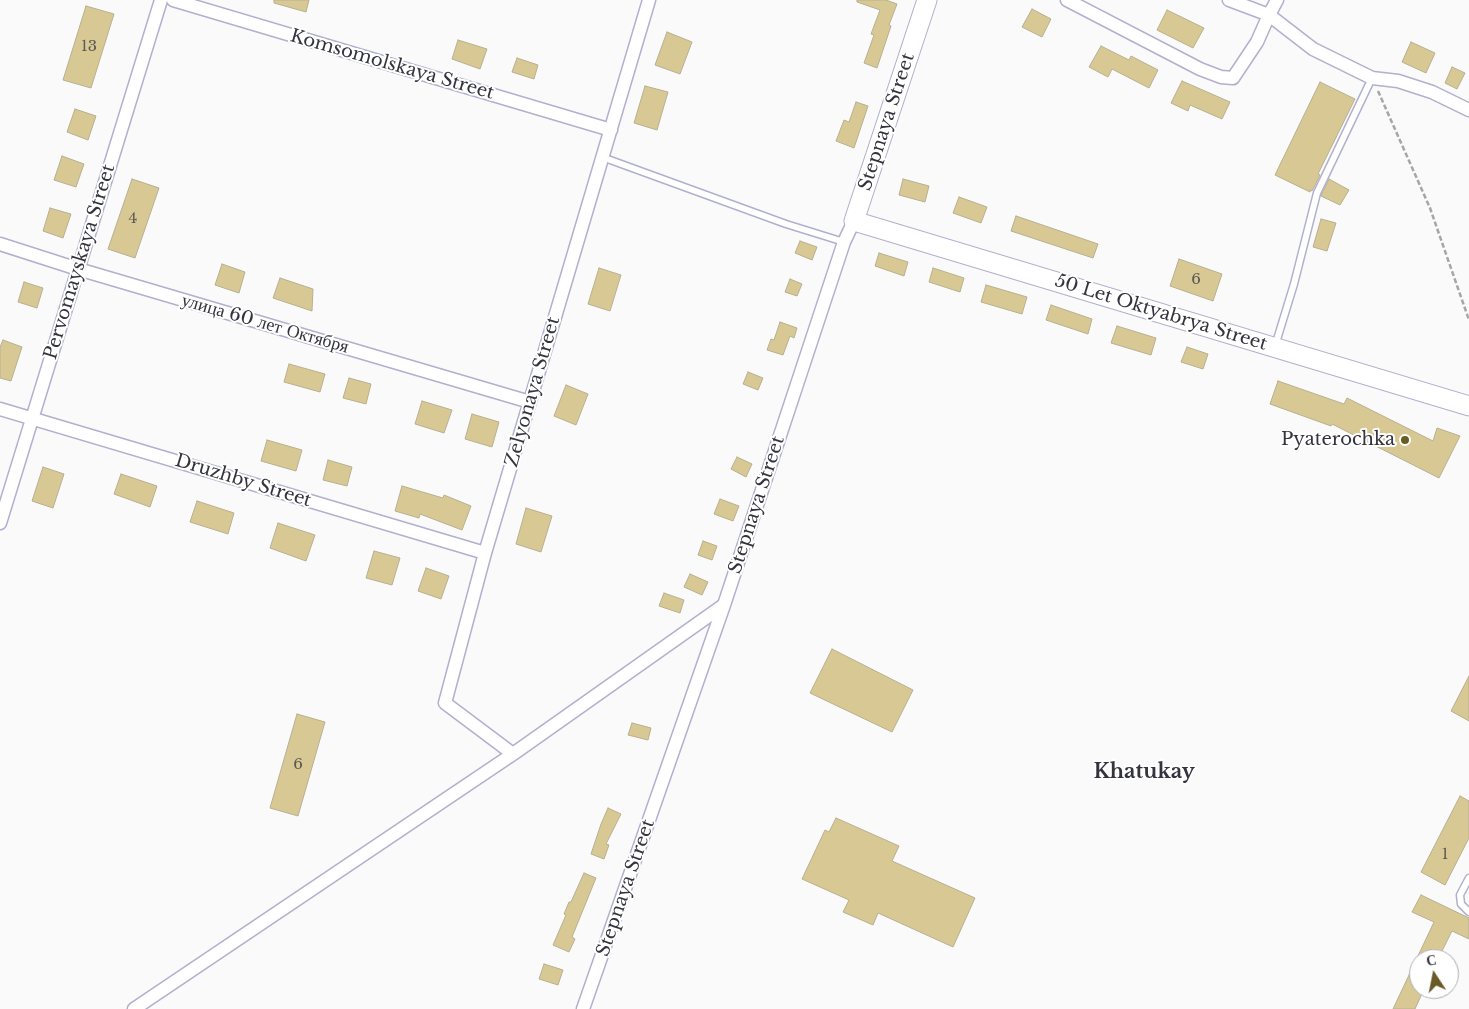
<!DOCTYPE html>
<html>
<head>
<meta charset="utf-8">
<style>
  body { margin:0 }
  #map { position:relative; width:1469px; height:1009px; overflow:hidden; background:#fafafa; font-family:"Libre Baskerville",serif }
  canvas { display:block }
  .north { position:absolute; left:1409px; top:949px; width:50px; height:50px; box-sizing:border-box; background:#fff; border:1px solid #aeaeb3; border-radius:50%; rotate:349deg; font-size:14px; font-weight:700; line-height:20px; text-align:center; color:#343440 }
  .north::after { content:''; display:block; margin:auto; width:18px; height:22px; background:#685b28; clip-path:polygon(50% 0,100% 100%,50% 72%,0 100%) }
</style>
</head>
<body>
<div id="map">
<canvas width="1469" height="1009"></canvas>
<div class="north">С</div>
</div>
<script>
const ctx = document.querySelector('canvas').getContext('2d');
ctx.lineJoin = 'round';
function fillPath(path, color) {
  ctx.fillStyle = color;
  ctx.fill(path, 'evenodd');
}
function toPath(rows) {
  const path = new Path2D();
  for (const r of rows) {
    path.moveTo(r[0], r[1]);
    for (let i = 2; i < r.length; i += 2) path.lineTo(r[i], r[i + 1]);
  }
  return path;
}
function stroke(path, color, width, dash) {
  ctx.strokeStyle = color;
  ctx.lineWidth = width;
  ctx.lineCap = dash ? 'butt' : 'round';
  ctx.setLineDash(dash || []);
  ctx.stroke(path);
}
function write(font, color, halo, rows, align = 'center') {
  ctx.font = font + ' "Libre Baskerville",serif';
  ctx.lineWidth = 4;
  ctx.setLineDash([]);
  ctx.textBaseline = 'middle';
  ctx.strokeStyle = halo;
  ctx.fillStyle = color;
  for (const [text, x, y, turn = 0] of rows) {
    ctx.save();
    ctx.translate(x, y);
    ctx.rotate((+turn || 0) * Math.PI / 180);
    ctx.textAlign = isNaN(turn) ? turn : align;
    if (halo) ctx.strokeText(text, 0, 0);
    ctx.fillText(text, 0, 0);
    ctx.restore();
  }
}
const building = toPath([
  [274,0,309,0,306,12,274,3,274,0],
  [857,0,886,0,897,4,889,25,891,26,877,68,864,63,874,35,871,34,880,10,857,2,857,0],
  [86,6,114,14,91,88,63,80,86,6],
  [1032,9,1051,19,1042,37,1022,27,1032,9],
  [1167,10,1204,28,1193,48,1157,30,1167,10],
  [667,32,692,42,680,74,655,65,667,32],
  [458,40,487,49,480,69,452,59,458,40],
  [1411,42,1435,53,1426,73,1402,62,1411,42],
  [1101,46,1129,60,1131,56,1158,70,1149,88,1112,69,1108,77,1089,67,1101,46],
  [517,58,538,65,534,79,512,72,517,58],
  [1452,67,1465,73,1457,89,1445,83,1452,67],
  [1182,81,1230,102,1222,119,1190,105,1188,111,1171,103,1182,81],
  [1320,82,1355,99,1318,174,1320,175,1312,191,1310,190,1310,192,1275,175,1320,82],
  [645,86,668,92,657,130,634,123,645,86],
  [856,102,868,106,854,148,836,141,844,120,849,122,856,102],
  [75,109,96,116,88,140,67,132,75,109],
  [62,156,84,164,76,187,54,180,62,156],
  [132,179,159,188,135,258,108,249,132,179],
  [903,179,929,186,925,202,899,195,903,179],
  [1329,179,1349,190,1340,205,1321,196,1329,179],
  [959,197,987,207,981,223,953,213,959,197],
  [50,208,71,214,63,238,43,231,50,208],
  [1016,216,1098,244,1093,258,1011,231,1016,216],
  [1321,219,1336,223,1327,251,1313,247,1321,219],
  [800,241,817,247,812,260,795,253,800,241],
  [879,253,908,262,904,276,875,266,879,253],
  [1179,259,1222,274,1213,301,1170,286,1179,259],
  [222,264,245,272,239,293,215,285,222,264],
  [599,268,621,275,610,311,588,304,599,268],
  [933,268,964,278,960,292,929,282,933,268],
  [280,278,313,289,312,311,273,298,280,278],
  [790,279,802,284,797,296,785,292,790,279],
  [24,282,43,288,37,308,18,302,24,282],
  [986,285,1027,297,1022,314,981,302,986,285],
  [1051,305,1092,319,1088,334,1046,320,1051,305],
  [780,322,797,328,794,338,790,336,783,355,767,350,771,339,774,340,780,322],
  [1117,326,1156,338,1151,355,1111,343,1117,326],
  [3,340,22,347,11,381,0,378,0,347,3,340],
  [1187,347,1208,354,1203,369,1181,362,1187,347],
  [289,364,325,374,320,392,284,382,289,364],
  [748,372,763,378,758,390,743,384,748,372],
  [349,378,371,384,366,404,343,398,349,378],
  [1278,381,1344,404,1347,398,1433,441,1437,428,1460,436,1439,478,1332,424,1331,426,1270,404,1278,381],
  [566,385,588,394,576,425,554,416,566,385],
  [422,401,452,410,444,433,415,424,422,401],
  [472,414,499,422,492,447,465,439,472,414],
  [267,440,302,450,296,471,261,461,267,440],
  [737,457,752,464,746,477,731,469,737,457],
  [328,460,352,467,347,486,323,480,328,460],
  [43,467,64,474,53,508,32,501,43,467],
  [121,474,157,486,150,507,114,494,121,474],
  [402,486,443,498,444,495,471,506,462,530,420,514,419,518,395,511,402,486],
  [720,499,739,506,733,521,714,514,720,499],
  [197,501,234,513,228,534,190,522,197,501],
  [526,508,552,516,541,552,516,544,526,508],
  [278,523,315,535,306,561,270,548,278,523],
  [703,541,717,546,712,560,698,555,703,541],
  [374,551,400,558,392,585,366,578,374,551],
  [426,568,449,576,441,599,418,591,426,568],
  [690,574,708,582,702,595,684,587,690,574],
  [664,593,684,600,680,613,659,606,664,593],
  [832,649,913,690,892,732,810,693,832,649],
  [1469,676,1469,721,1451,711,1469,676],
  [297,714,325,722,298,816,270,808,297,714],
  [632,723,651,728,648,740,628,735,632,723],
  [1460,796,1469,801,1469,838,1445,885,1421,872,1460,796],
  [608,808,621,814,606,844,609,845,604,859,591,854,601,824,608,808],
  [836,818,899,846,892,861,975,898,953,947,878,913,873,925,843,912,849,900,802,879,825,830,829,832,836,818],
  [584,873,596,878,572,937,575,939,569,952,553,945,566,915,564,914,569,902,571,902,584,873],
  [1421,895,1469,918,1469,939,1452,931,1438,959,1419,959,1419,989,1424,989,1415,1009,1393,1009,1434,922,1412,912,1421,895],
  [544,964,563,970,558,985,539,979,544,964]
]);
fillPath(building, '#d8c994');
stroke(building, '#b7af91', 1);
const lane = toPath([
  [602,157,786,224,844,242],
  [1275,346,1294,284,1317,193,1372,78],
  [1469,878,1460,895,1461,904,1469,912]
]);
const street = toPath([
  [173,0,611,130],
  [1067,0,1200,69,1221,77,1233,78,1257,42,1269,15,1277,0],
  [1229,0,1269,15,1313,49,1372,78,1398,81,1432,92,1469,110],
  [0,244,78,269,530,402],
  [0,409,485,553],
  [0,523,161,0],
  [513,754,445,703,485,553,649,0],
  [134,1009,513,754,724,605],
  [583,1009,724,605,844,242,854,221]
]);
const secondary = toPath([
  [927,0,854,221,1469,406]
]);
stroke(lane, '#b1b0ce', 9);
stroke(street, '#b1b0ce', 15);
stroke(secondary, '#b1b0ce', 21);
stroke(toPath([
  [1378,91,1430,208,1469,320]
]), '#a5a5aa', 2.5, [5, 2.5]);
stroke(lane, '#fff', 6);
stroke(street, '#fff', 12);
stroke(secondary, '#fff', 19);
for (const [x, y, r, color] of [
  [1405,440,5,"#685b28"]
]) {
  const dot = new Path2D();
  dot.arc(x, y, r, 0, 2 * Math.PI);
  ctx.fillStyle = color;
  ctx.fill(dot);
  stroke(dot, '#fff', 2);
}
write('15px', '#5d5955', null, [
  ["13",89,47],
  ["4",133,219],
  ["6",1196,280],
  ["6",298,765],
  ["1",1445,855]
]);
write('18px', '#343440', '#fff', [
  ["Komsomolskaya Street",392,65,16],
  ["Stepnaya Street",887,122,-72],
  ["Pervomayskaya Street",80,262,-73],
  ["50 Let Oktyabrya Street",1161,313,17],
  ["улица 60 лет Октября",265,324,16],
  ["Zelyonaya Street",533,392,-74],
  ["Druzhby Street",243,481,17],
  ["Stepnaya Street",757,505,-72],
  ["Stepnaya Street",626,888,-71]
]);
write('18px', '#343440', '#fff', [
  ["Pyaterochka",1395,440]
], 'right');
write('bold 20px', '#343440', '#fff', [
  ["Khatukay",1144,772]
]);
</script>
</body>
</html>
